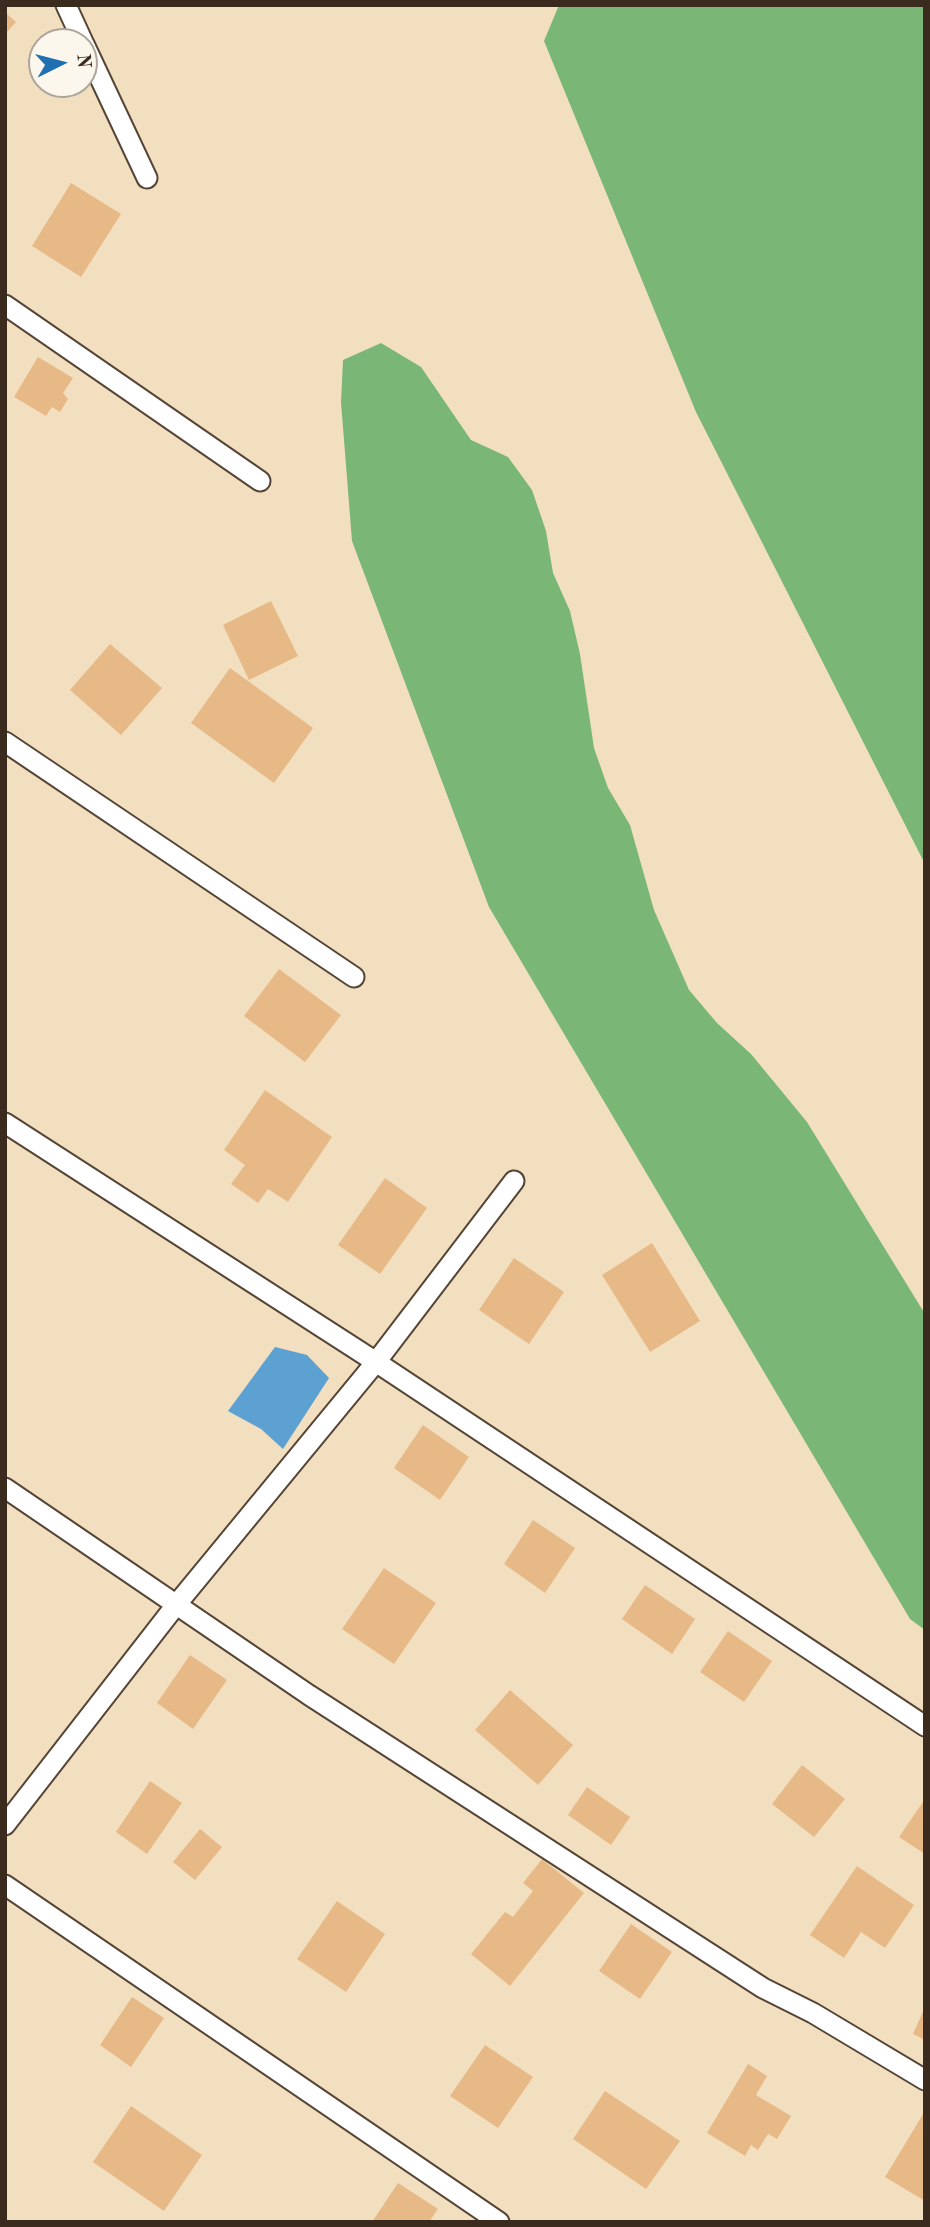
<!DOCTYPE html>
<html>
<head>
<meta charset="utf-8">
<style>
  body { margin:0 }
  #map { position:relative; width:930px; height:2227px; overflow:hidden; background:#f2dfc0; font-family:"Old Standard TT",serif }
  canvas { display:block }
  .frame { position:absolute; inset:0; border:7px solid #3b2a1e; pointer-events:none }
  .north { position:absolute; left:28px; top:28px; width:70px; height:70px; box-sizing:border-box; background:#fbf7ec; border:2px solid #aea59a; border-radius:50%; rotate:84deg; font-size:19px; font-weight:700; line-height:28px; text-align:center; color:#3b2a1e }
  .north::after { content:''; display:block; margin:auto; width:24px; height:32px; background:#1f6fb2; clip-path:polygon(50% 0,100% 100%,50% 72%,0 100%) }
</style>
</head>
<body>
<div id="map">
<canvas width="930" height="2227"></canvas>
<div class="frame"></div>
<div class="north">N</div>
</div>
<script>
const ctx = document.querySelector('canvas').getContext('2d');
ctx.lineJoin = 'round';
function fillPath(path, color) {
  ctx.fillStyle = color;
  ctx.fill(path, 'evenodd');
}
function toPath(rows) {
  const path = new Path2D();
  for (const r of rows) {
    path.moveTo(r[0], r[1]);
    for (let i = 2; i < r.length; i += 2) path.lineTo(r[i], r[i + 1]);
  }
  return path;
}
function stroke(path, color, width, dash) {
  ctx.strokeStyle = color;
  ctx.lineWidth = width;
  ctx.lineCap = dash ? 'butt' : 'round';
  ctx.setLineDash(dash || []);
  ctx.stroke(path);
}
fillPath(toPath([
  [559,5,925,5,925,864,696,412,544,41],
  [381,343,421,367,471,440,508,457,532,490,546,531,553,573,570,611,580,654,594,748,608,788,630,825,654,910,689,990,717,1023,751,1054,807,1122,925,1314,925,1630,910,1619,489,907,352,541,341,402,343,360]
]), '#7ab676');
fillPath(toPath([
  [275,1347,307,1355,329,1378,283,1449,261,1429,228,1411]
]), '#5ca1d1');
fillPath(toPath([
  [5,12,16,22,5,34],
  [71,183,121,214,81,277,32,246],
  [38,357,73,378,63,393,68,399,60,412,52,407,46,416,14,397],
  [271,601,298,656,249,680,223,625],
  [110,644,162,688,121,735,70,690],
  [230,668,313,728,274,783,191,723],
  [279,969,341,1015,305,1062,244,1016],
  [265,1090,332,1137,288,1202,268,1189,258,1203,231,1184,245,1165,224,1150],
  [385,1178,427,1208,380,1274,338,1245],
  [652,1243,700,1321,650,1352,602,1275],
  [514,1258,564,1292,529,1344,479,1310],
  [423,1425,469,1457,440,1500,394,1468],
  [533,1520,575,1548,545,1593,504,1564],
  [384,1568,436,1603,394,1664,342,1629],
  [645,1585,695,1619,672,1654,622,1619],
  [728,1631,772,1661,744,1702,700,1672],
  [190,1655,227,1680,193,1729,157,1703],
  [510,1690,573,1745,538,1785,475,1730],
  [802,1765,845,1799,814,1837,772,1804],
  [150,1781,182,1803,147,1854,116,1832],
  [587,1787,630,1817,611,1845,568,1815],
  [925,1799,925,1854,899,1837],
  [200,1829,222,1847,195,1880,173,1862],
  [542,1859,584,1893,510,1986,471,1954,505,1912,513,1917,533,1891,523,1883],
  [857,1866,914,1905,885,1948,861,1932,844,1958,810,1935],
  [337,1901,385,1934,346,1992,297,1959],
  [631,1924,672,1952,640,1999,599,1971],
  [132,1997,164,2018,131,2067,100,2045],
  [925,2007,925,2040,913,2034],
  [485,2045,533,2077,498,2128,450,2096],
  [748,2064,767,2076,756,2095,791,2116,777,2139,768,2134,758,2150,751,2145,745,2156,707,2133],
  [605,2091,680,2141,646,2189,573,2139],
  [131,2106,202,2155,164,2211,93,2162],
  [925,2111,925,2201,885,2177],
  [398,2183,438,2209,429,2222,372,2222]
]), '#e7b987');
const lane = toPath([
  [66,5,83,42],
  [84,44,147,178],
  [5,305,260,481],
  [5,742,354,977],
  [5,1123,376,1362,925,1726],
  [5,1488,309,1695,763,1988,813,2013,925,2080],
  [5,1825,176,1605,376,1362,514,1181],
  [5,1885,499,2222]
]);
stroke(lane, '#564536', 23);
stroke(lane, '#fff', 19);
</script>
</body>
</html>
